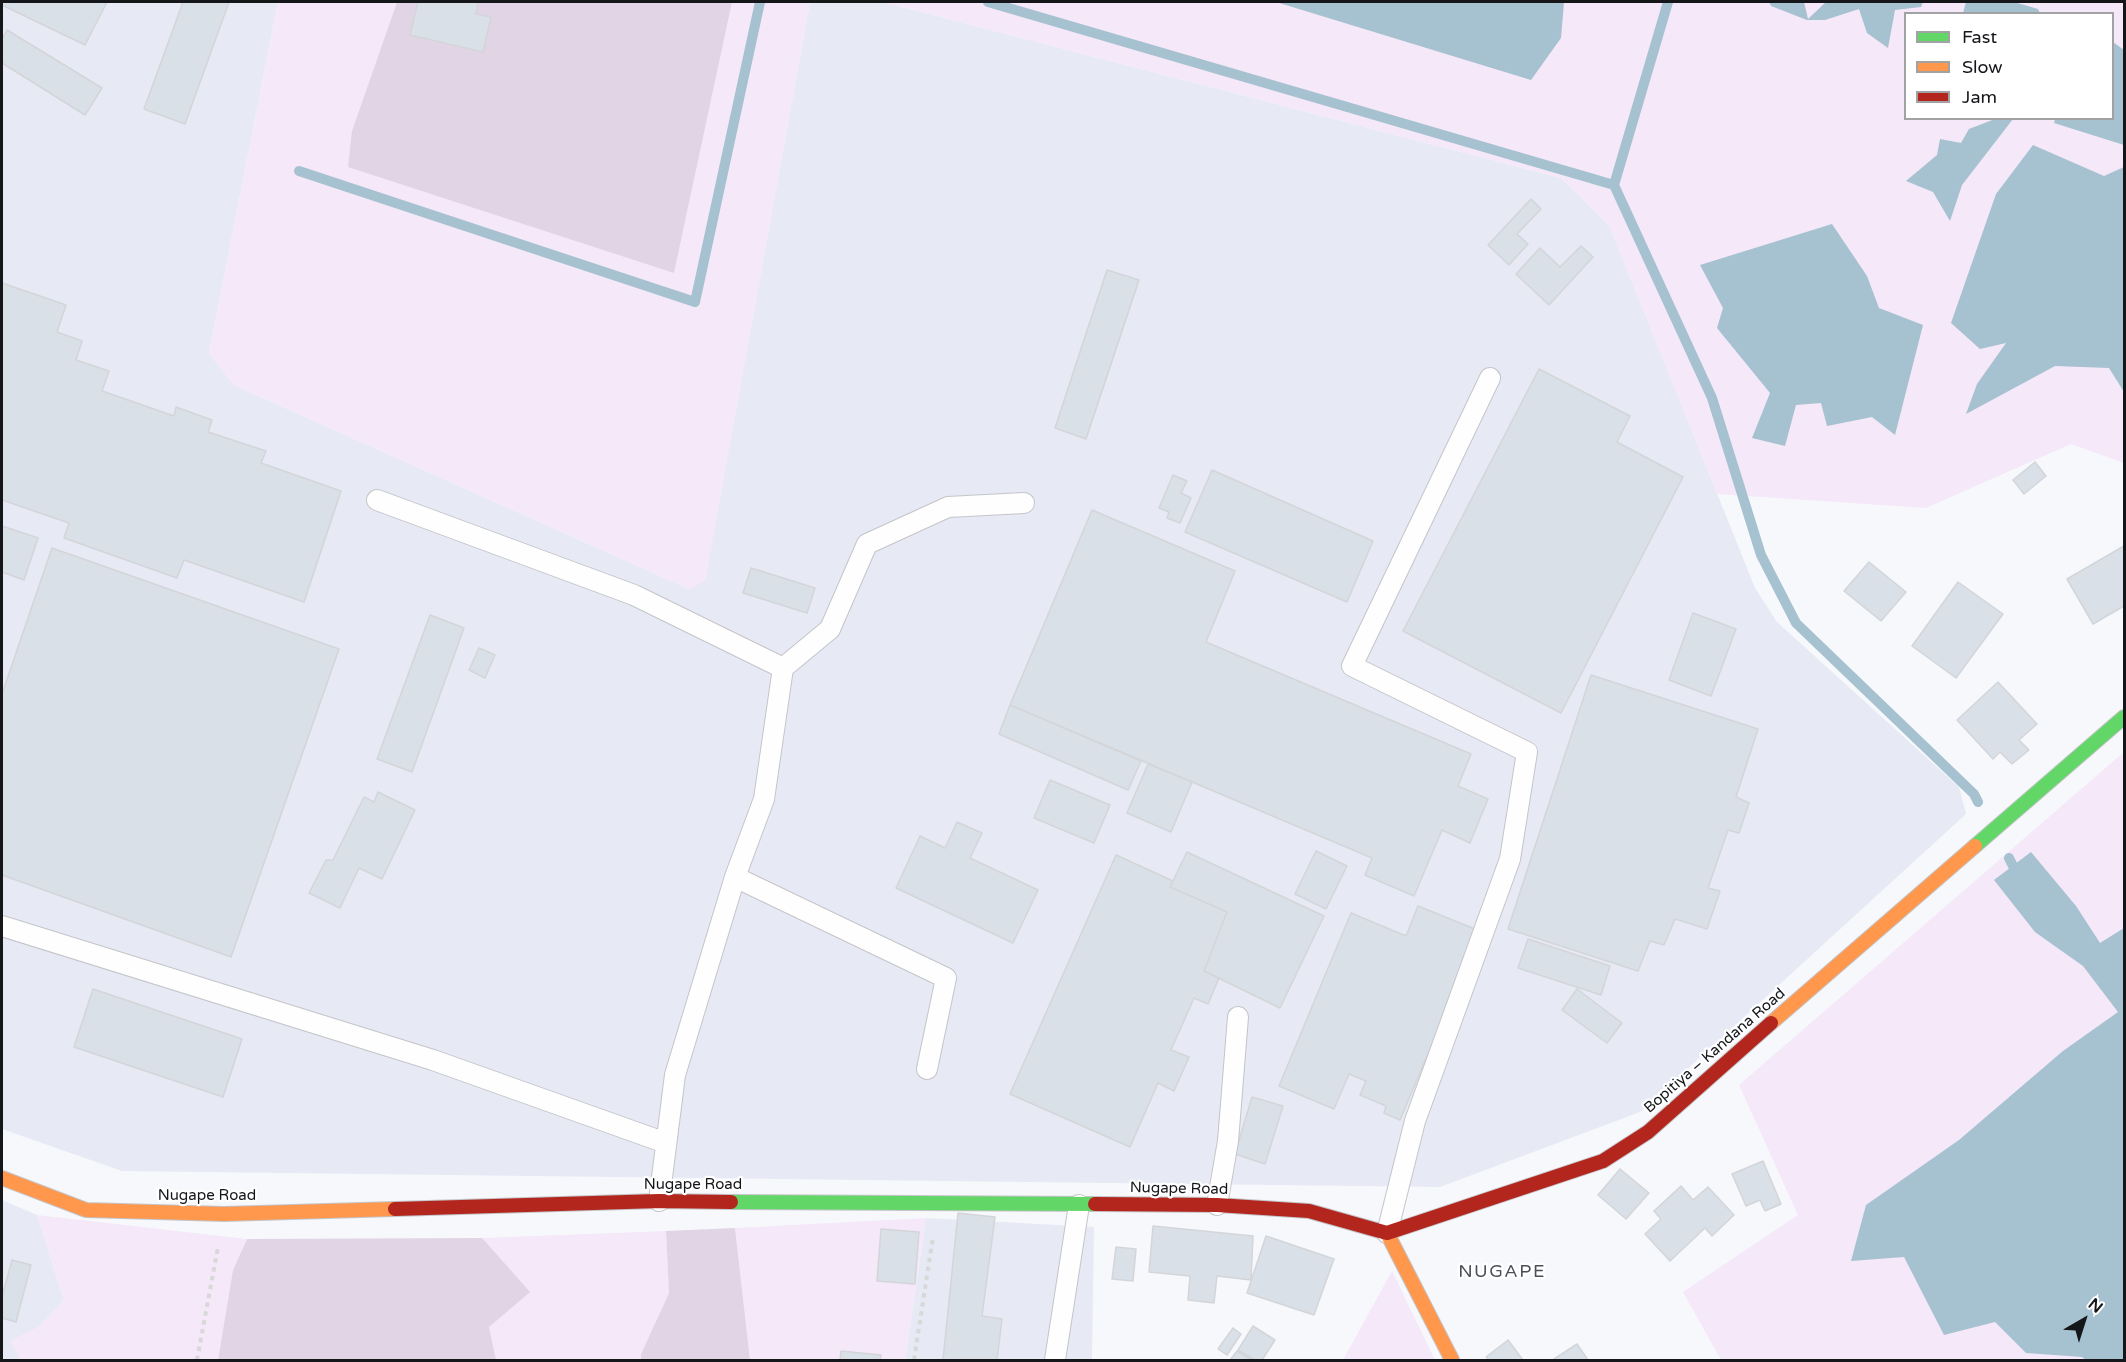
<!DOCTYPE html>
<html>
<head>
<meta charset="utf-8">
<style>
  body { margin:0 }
  #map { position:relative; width:2126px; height:1362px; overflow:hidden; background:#f7f8fc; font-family:"Varela Round",sans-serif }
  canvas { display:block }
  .frame { position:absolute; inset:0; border:3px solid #15161a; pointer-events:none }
  .legend { position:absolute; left:1904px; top:12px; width:210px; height:108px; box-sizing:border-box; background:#fff; border:2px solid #a1a2a3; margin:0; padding:8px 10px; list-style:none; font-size:18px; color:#15161a }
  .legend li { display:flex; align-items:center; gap:12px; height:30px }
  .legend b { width:30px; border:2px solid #a1a2a3 }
  .north { position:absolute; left:2054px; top:1290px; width:60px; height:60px; -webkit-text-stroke:4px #fff; paint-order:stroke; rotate:39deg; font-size:16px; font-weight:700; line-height:24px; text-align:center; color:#15161a }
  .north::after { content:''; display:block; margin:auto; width:21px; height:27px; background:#15161a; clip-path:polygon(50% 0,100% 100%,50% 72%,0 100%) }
</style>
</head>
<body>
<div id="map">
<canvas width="2126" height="1362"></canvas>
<div class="frame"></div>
<ul class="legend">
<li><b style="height:8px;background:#63d668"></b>Fast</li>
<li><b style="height:8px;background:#ff974d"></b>Slow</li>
<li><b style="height:8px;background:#b3261e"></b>Jam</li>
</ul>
<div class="north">N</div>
</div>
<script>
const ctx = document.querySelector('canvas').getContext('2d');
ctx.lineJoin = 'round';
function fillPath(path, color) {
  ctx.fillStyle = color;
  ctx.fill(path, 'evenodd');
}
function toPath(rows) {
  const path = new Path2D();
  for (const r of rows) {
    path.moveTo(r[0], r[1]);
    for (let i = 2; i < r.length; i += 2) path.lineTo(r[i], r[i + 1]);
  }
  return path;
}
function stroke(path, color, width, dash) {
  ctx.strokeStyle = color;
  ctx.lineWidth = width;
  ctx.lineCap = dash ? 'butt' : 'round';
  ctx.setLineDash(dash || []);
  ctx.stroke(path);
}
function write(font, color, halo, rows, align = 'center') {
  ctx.font = font + ' "Varela Round",sans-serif';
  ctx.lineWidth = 4.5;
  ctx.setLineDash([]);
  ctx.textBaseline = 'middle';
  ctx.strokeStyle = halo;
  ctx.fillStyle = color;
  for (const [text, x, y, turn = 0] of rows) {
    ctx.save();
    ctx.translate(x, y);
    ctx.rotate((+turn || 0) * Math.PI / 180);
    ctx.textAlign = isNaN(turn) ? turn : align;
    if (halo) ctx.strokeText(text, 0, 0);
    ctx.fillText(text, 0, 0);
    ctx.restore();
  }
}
fillPath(toPath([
  [2,2,278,2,209,353,234,385,689,589,705,580,810,2,883,2,1561,178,1609,225,1755,588,1777,622,1959,787,1966,814,1640,1112,1440,1187,122,1171,2,1129],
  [2,1200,37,1215,64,1300,39,1327,11,1341,21,1360,2,1360],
  [926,1218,1094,1227,1092,1360,905,1360]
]), '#e7e9f4');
fillPath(toPath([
  [278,2,397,2,352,131,674,273,732,2,810,2,705,581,689,589,234,385,209,353],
  [883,2,2124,2,2124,463,2071,444,1926,508,1717,494,1609,225,1561,178],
  [1906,14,2112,14,2112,118,1906,118],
  [2124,752,2124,1360,1721,1360,1683,1292,1798,1215,1739,1085],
  [37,1215,247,1239,233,1270,218,1360,21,1360,11,1341,39,1327,64,1300],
  [926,1218,905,1360,750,1360,735,1228],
  [666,1231,669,1293,641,1354,641,1360,496,1360,489,1327,482,1238],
  [1392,1271,1435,1360,1343,1360]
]), '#f4e8f9');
fillPath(toPath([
  [397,2,732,2,674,273,348,167,352,131],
  [735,1228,750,1360,641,1360,641,1354,669,1293,666,1231],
  [482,1238,530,1292,489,1327,496,1360,218,1360,233,1270,247,1239]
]), '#e1d4e5');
fillPath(toPath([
  [1276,2,1564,2,1561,38,1531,80],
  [1769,2,1804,2,1808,19,1826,2,1923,2,1921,7,1895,10,1888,48,1867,33,1859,9,1825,20,1807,20,1771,6],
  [1966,2,2014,2,2038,9,2040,13,1963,13],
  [2113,42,2124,50,2124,145,2054,123,2055,119,2112,118],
  [1995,119,2013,119,1962,185,1950,221,1933,192,1906,181,1937,155,1940,139,1961,143,1969,129],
  [2033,145,2104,176,2124,167,2124,392,2109,368,2055,366,1966,414,1977,384,2006,343,1980,349,1951,323,1996,194],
  [1832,224,1867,276,1879,308,1923,325,1895,435,1872,417,1827,426,1821,403,1796,405,1785,446,1752,438,1770,393,1717,328,1723,308,1700,265],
  [2031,852,2076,906,2100,943,2124,928,2124,1360,2086,1360,2082,1357,2026,1353,1995,1322,1944,1335,1904,1257,1851,1261,1866,1205,1959,1140,2063,1051,2118,1012,2083,966,2035,932,1994,880]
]), '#a6c1cf');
stroke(toPath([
  [988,2,1614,185,1668,2],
  [299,171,695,302,760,2],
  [1614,185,1712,398,1761,555,1796,623,1974,794,1978,802],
  [2009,858,2013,866]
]), '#a6c1cf', 10);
const building = toPath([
  [2,2,107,2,85,45,2,5,2,2],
  [183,2,229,2,185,124,144,109,183,2],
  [418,2,478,2,476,14,491,17,483,52,410,35,418,2],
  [7,30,102,88,85,115,2,63,2,39,7,30],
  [1531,199,1541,209,1517,234,1528,244,1509,265,1488,245,1531,199],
  [1581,246,1593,257,1549,305,1516,274,1540,248,1560,267,1581,246],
  [1107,270,1139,280,1086,439,1055,428,1107,270],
  [2,283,66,305,57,332,82,341,76,360,109,371,102,391,174,416,176,407,212,420,208,432,266,451,261,463,341,491,304,602,184,560,177,578,64,538,69,523,2,500,2,283],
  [1539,369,1630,416,1617,442,1683,477,1561,713,1403,631,1539,369],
  [2035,462,2046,476,2024,494,2013,480,2035,462],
  [1212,470,1373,541,1347,602,1185,532,1212,470],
  [1173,475,1187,481,1181,493,1191,498,1180,523,1167,518,1169,512,1159,508,1173,475],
  [1092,510,1235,571,1206,642,1471,754,1458,786,1488,799,1470,843,1442,830,1414,896,1365,875,1372,858,1010,705,1092,510],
  [2,526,38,538,24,580,2,572,2,526],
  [2124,546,2124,606,2093,624,2067,579,2124,546],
  [52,548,339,649,231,957,2,875,2,694,52,548],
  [1869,562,1906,592,1881,621,1844,591,1869,562],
  [751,568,815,588,807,613,743,593,751,568],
  [1958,582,2003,614,1956,678,1912,646,1958,582],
  [1693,613,1736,629,1711,696,1669,680,1693,613],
  [430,615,464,628,412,772,377,759,430,615],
  [479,648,495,655,485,678,469,670,479,648],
  [1591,675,1758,729,1736,797,1749,803,1739,833,1728,830,1708,888,1720,891,1707,929,1675,919,1664,945,1650,941,1638,971,1508,929,1591,675],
  [1998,682,2037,724,2019,740,2029,750,2012,764,2000,752,1993,759,1957,720,1998,682],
  [1010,705,1141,761,1128,790,999,734,1010,705],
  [1148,764,1192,782,1171,832,1127,813,1148,764],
  [1050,780,1110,805,1094,843,1034,818,1050,780],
  [378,792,415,810,382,879,359,868,340,908,309,893,326,860,333,860,364,797,374,802,378,792],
  [957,822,982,833,970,858,1038,890,1013,943,896,888,920,836,945,848,957,822],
  [1316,851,1347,866,1326,909,1295,894,1316,851],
  [1187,852,1324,916,1280,1008,1204,971,1227,912,1170,887,1187,852],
  [1116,855,1173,881,1170,887,1227,912,1204,971,1219,978,1208,1004,1194,998,1171,1050,1189,1057,1174,1091,1158,1083,1130,1147,1010,1094,1116,855],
  [1418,906,1480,931,1400,1120,1384,1113,1386,1106,1360,1095,1366,1081,1349,1074,1334,1109,1279,1086,1351,913,1406,936,1418,906],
  [1528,939,1610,966,1601,995,1518,968,1528,939],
  [93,989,242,1039,223,1097,74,1047,93,989],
  [1577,989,1622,1023,1607,1043,1562,1010,1577,989],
  [1252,1097,1283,1106,1265,1164,1235,1154,1252,1097],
  [1763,1161,1781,1204,1765,1211,1760,1200,1746,1206,1732,1174,1763,1161],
  [1620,1169,1649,1193,1626,1219,1598,1195,1620,1169],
  [1681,1186,1693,1200,1708,1187,1734,1215,1712,1236,1705,1228,1670,1261,1645,1234,1661,1219,1654,1211,1681,1186],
  [958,1213,995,1217,982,1316,1002,1319,997,1360,943,1360,958,1213],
  [1153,1226,1253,1236,1251,1280,1217,1276,1214,1303,1188,1300,1190,1276,1149,1272,1153,1226],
  [881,1229,919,1232,915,1284,877,1281,881,1229],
  [1266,1236,1334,1259,1314,1315,1247,1293,1266,1236],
  [1116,1247,1136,1249,1133,1281,1112,1279,1116,1247],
  [12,1260,31,1265,16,1322,2,1318,2,1297,12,1260],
  [1253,1326,1275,1340,1262,1360,1255,1360,1238,1350,1253,1326],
  [1233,1328,1241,1334,1227,1355,1218,1349,1233,1328],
  [1508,1340,1523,1360,1489,1360,1486,1357,1508,1340],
  [1577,1344,1588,1360,1555,1360,1554,1359,1577,1344],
  [841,1351,881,1355,880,1360,840,1360,841,1351],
  [1237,1351,1252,1360,1230,1360,1237,1351]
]);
fillPath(building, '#dae0e7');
stroke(building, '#d3d5d9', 1.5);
const lane = toPath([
  [377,500,634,595,783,668,764,799,735,877,675,1075,659,1201],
  [783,668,830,629,867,544,948,507,1024,503],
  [735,877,946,978,927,1069],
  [2,926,433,1060,666,1143],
  [1217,1205,1228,1141,1238,1017],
  [1387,1233,1415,1121,1510,859,1527,752,1352,666,1490,378],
  [1055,1360,1079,1205]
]);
const fast = toPath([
  [1975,846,2124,717],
  [731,1202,1095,1204]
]);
const slow = toPath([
  [1771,1023,1975,846],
  [2,1178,86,1210,224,1214,395,1209],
  [1387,1233,1452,1360]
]);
const jam = toPath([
  [1095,1204,1217,1205,1309,1211,1387,1233],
  [395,1209,659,1201,731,1202],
  [1387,1233,1603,1161,1648,1132,1771,1023]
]);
stroke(lane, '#c4c5c9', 22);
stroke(fast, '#c4c5c9', 16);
stroke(slow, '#c4c5c9', 16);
stroke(jam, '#c4c5c9', 16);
stroke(toPath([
  [197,1360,218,1247],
  [914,1360,933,1237]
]), '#d8d8d8', 4, [4.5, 4.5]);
stroke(lane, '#fefeff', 20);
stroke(fast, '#63d668', 14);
stroke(slow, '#ff974d', 14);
stroke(jam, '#b3261e', 14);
write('15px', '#15161a', '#fff', [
  ["Bopitiya – Kandana Road",1715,1051,-41],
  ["Nugape Road",693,1185],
  ["Nugape Road",1179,1189,1],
  ["Nugape Road",207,1196]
]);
ctx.letterSpacing = '1.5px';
write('18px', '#4c4f5a', '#fff', [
  ["NUGAPE",1502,1272]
]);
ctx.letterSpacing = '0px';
</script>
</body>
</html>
